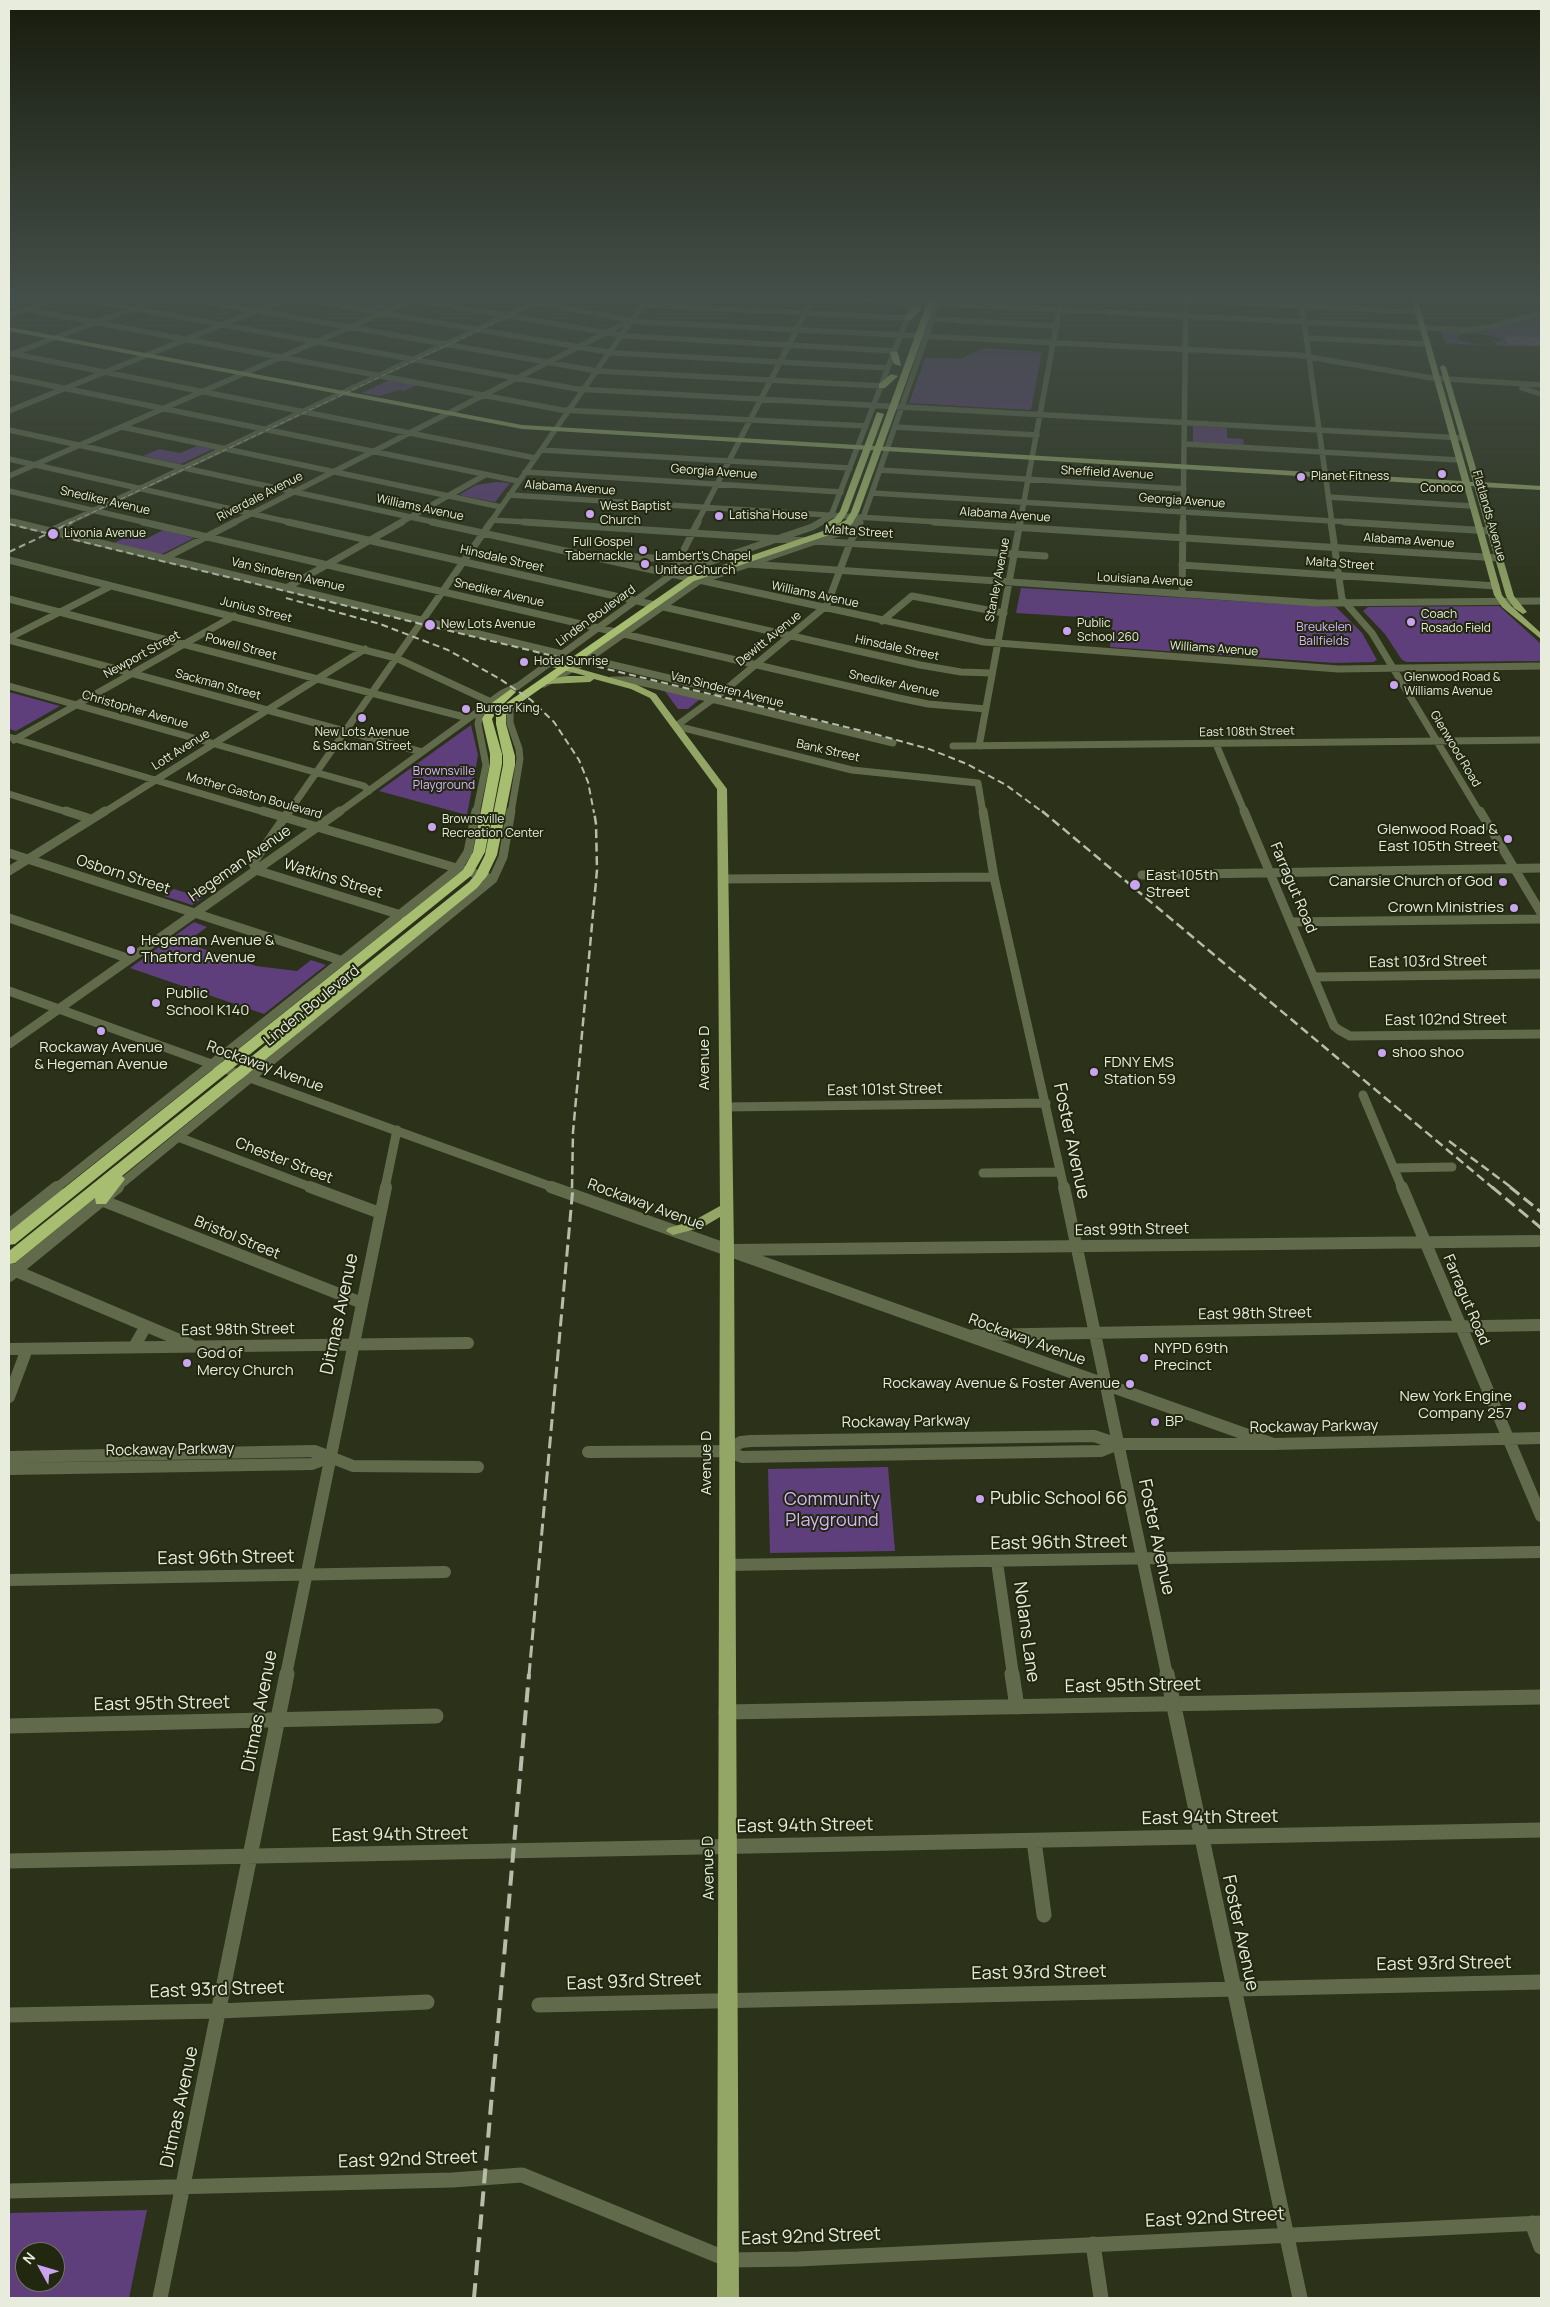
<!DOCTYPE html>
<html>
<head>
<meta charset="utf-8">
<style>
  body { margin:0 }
  #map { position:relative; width:1550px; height:2307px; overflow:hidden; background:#2b3219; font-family:Manrope,sans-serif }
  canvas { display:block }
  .frame { position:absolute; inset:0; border:10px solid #e7ecdd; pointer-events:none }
  .north { position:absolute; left:15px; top:2242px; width:50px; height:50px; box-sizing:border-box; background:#21280f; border:1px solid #707661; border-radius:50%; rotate:309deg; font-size:14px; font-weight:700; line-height:20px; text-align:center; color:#e7ecdd }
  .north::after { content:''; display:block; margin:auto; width:18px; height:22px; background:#c8a5ee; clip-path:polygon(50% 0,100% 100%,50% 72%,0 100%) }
</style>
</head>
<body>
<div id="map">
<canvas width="1550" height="2307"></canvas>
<div class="frame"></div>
<div class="north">N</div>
</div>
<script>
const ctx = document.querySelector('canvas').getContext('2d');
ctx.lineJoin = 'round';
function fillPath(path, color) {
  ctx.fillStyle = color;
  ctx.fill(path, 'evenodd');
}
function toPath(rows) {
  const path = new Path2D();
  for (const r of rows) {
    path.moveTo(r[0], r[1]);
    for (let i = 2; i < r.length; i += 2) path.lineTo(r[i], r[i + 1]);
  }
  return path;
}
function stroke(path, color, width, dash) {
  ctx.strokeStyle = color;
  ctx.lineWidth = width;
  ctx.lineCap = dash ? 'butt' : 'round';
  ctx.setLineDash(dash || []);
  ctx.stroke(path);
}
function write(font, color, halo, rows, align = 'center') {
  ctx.font = font + ' Manrope,sans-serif';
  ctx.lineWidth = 4;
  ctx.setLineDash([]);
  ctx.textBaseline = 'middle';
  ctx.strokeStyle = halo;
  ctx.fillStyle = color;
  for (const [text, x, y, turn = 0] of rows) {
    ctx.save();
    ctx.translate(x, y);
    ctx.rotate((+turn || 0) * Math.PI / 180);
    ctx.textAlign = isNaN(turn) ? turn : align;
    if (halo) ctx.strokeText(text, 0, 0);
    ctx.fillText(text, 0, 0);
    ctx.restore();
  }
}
fillPath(toPath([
  [318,300,401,300,402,301,376,310],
  [1537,317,1541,317,1541,337,1504,335,1513,345,1541,347,1498,346,1493,341,1503,341,1500,338,1470,332,1457,337,1458,340,1488,346,1445,343,1441,330,1498,333,1483,332],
  [985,348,1042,352,1031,410,909,403,925,358,960,359],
  [389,380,417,385,404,391,399,390,380,396,362,393],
  [1193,426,1227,428,1227,438,1243,439,1244,445,1193,442],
  [197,446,213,449,181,464,143,456,159,449,180,453],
  [496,482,510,483,495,502,459,495,476,485],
  [163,530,194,538,160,555,112,544,130,535,146,539],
  [1021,588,1336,607,1362,633,1377,660,1373,662,1334,663,1110,647,1113,619,1016,613],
  [1499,606,1541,644,1541,661,1407,662,1402,660,1385,634,1363,611,1368,607],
  [664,690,700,699,688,709,678,709],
  [9,692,60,706,16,731,9,729],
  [471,725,478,755,467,815,379,791],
  [174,889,203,898,192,905,164,896],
  [194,922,207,927,185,943,256,966,297,971,311,960,326,965,264,1014,130,968],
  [888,1467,895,1551,770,1553,768,1469],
  [147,2210,129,2298,9,2298,9,2213],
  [25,2252,55,2252,55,2282,25,2282]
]), '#5e3f7c');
fillPath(toPath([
  [1504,335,1541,337,1541,346,1513,345,1506,342]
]), '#7c5c9d');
stroke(toPath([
  [86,300,577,389,1463,438],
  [196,300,597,371,882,386],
  [306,300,614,353,888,368],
  [416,300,626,336,895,351],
  [522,300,642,322,1297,355,1432,378,1541,385],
  [630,300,645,302],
  [861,300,1468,330,1490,327,1541,313],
  [1186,300,1418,312],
  [1301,300,1332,523],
  [643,305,908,318],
  [24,309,562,410,866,426],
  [9,315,50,300],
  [933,319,1057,326],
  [1307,338,1427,344],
  [9,353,535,458],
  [12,354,155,300],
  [9,377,518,481],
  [1522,388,1541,394],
  [9,411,283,300],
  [122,427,501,507],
  [895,427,1037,435],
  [9,430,438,523],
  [1185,444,1459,460],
  [541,450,850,468],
  [9,459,293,523],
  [880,470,1184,489],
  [525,472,841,492],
  [9,476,412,300],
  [9,491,148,523],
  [872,493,1365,523],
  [509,495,954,523],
  [1328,497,1471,506],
  [492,520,543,523],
  [9,521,19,523],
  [67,523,537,301],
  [233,523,631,320],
  [400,523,485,475],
  [490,523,646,300],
  [697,523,812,300],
  [818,523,831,516,914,300],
  [857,523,864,515,939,300],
  [1020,523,1061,300],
  [1183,523,1186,300]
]), '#616b4c', 5.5);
stroke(toPath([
  [13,522,562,654],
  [143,522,899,698,928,704,986,709],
  [288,522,920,665,961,672,992,673],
  [432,522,984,642,1338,669,1541,666],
  [524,522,1045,556],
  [934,522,1499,558],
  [1331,522,1342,599,1372,633,1480,813],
  [1345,522,1490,531],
  [51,531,70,522],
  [605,555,700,561],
  [165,558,235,522],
  [9,560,396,658,491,702],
  [748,564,1318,603,1541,601],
  [1182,565,1496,586],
  [671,575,698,522],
  [286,588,402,522],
  [1182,594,1183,522],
  [9,599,468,718],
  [882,621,912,596,1004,613],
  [9,638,111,586],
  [9,640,422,752],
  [588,659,724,691],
  [612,680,630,680,658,686,893,743],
  [544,684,581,664,699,581,845,531,858,522],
  [9,686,364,786,369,791],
  [676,726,852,770,978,783,983,813],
  [676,726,724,691,827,605,850,543,860,523],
  [9,737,267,813],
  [14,740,234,616],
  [1216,744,1245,813],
  [953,746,1541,740],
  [979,746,1020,522],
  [9,794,70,813],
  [103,813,365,649],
  [288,813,491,522],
  [338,813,483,708],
  [476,813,486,765,478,724,480,714,486,705,501,694,518,686,671,575,812,527,821,522],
  [511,813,520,759,519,749,510,723,510,709,515,701]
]), '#616b4c', 7);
stroke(toPath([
  [66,811,91,819],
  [263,811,487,877],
  [983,811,994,877,1064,1188],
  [1244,811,1334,1026,1339,1030,1350,1036,1541,1034],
  [1480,811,1541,913],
  [9,853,343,961],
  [256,870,253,863,289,811],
  [256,870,401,915],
  [9,871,105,811],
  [1142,875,1541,868],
  [723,879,994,877],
  [9,918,130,959],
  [1291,922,1541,919],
  [1315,977,1541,974],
  [9,991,555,1188],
  [9,1044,340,811],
  [1363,1095,1402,1188],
  [724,1107,1046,1103],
  [178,1137,313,1188],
  [1394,1168,1452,1167],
  [983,1173,1060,1172],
  [56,1188,457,869,468,852,476,811],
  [116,1188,493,879,503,857,511,811],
  [385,1188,397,1130]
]), '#616b4c', 9);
stroke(toPath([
  [310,1187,380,1213],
  [551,1187,1273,1444],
  [1064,1187,1167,1675],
  [1402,1187,1541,1516],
  [101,1200,362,1303],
  [9,1225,57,1187],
  [734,1250,1538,1241],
  [11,1269,189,1344],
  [9,1276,118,1187],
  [975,1335,1541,1325],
  [134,1347,146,1326],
  [9,1349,468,1343],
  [9,1397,27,1349],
  [726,1451,741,1442,751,1441,1094,1436,1118,1444,1273,1444,1541,1438],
  [588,1452,726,1451,742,1457,1101,1451,1118,1444],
  [9,1457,315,1451,353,1466,478,1467],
  [9,1469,312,1464,330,1457],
  [997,1562,1013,1675],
  [726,1565,1541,1552],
  [9,1580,445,1572],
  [286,1675,386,1187]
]), '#616b4c', 12);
stroke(toPath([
  [1012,1674,1017,1707],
  [1167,1674,1300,2298],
  [726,1712,1541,1697],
  [9,1726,436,1716],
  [1034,1841,1044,1915],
  [9,1861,1541,1830],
  [539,2005,1541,1982],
  [9,2015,219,2011,427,2002],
  [9,2191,452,2180,522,2175,729,2260,798,2259,1541,2223],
  [1532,2223,1541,2247],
  [1093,2244,1101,2298],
  [160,2298,287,1674]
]), '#616b4c', 15);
fillPath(toPath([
  [1412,300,1418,300,1470,482,1473,482,1440,367,1443,365,1446,367,1480,482,1541,486,1541,490,1482,487,1514,596,1527,612,1523,614,1514,608,1506,596,1474,486,1471,486,1502,595,1508,603,1541,633,1541,639,1502,607,1494,595,1464,486,522,429,9,331,9,327,522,425,1462,481,1412,300],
  [555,662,637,685,656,694,727,789,734,1250,739,2298,717,2298,720,1217,703,1227,673,1235,666,1231,668,1228,693,1221,720,1206,717,789,650,698,631,689,594,679,590,682,547,684,547,680,550,679,567,676,586,676,552,667,552,663,555,662]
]), '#93a666');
fillPath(toPath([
  [928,300,936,300,859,512,852,524,835,533,694,581,510,710,506,715,506,724,515,756,515,765,497,855,487,876,477,888,122,1176,125,1179,106,1204,96,1204,95,1198,15,1263,9,1264,9,1251,469,882,475,875,485,855,503,765,503,756,496,724,496,715,502,706,688,577,829,529,846,520,851,512,928,300],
  [916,306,923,308,911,320,905,320,905,316,916,306],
  [894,351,898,353,901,366,894,364,890,353,894,351],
  [891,374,898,376,885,388,879,388,879,384,891,374],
  [877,412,884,414,848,511,841,522,834,526,828,526,828,522,835,518,840,511,877,412],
  [511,689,516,692,498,709,492,719,502,754,502,764,485,852,472,875,15,1244,9,1245,9,1232,463,870,473,852,490,764,490,754,482,719,489,705,511,689]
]), '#a7bd6f');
stroke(toPath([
  [70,523,543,300]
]), '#b7bdab', 1, [5.5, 2.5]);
stroke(toPath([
  [9,524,875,734,929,749,967,764,1006,785,1044,813],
  [9,552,72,522],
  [286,598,380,624,448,650,500,679,531,700,554,722,579,760,588,782,594,813]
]), '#b7bdab', 2, [7, 4]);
stroke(toPath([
  [1042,811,1493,1188],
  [1449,1141,1512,1188],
  [572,1188,573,1132,597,870,596,824,594,811]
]), '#b7bdab', 2.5, [9, 4.5]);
stroke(toPath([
  [1492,1187,1541,1228],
  [1510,1187,1541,1212],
  [529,1675,573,1187]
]), '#b7bdab', 3, [12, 5.5]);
stroke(toPath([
  [474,2298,529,1674]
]), '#b7bdab', 4, [15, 8]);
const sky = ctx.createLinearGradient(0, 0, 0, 623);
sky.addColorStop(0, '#181c0e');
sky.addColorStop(0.48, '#444f49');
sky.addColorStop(1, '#444f4900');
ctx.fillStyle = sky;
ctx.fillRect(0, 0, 1550, 623);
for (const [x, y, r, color] of [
  [1442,474,5,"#c8a5ee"],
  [1301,477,5,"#c8a5ee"],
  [590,514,5,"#c8a5ee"],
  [719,516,5,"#c8a5ee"],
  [53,534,6,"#c8a5ee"],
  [643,550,5,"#c8a5ee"],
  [645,564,5,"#c8a5ee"],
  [1411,622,5,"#c8a5ee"],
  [430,625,6,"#c8a5ee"],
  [1067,631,5,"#c8a5ee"],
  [524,662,5,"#c8a5ee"],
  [1394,685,5,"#c8a5ee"],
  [466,709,5,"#c8a5ee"],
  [362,718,5,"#c8a5ee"],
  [432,827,5,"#c8a5ee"],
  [1508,839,5,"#c8a5ee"],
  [1503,882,5,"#c8a5ee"],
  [1135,885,6,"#c8a5ee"],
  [1514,908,5,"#c8a5ee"],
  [131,950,5,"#c8a5ee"],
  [156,1003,5,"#c8a5ee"],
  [101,1031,5,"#c8a5ee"],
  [1382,1053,5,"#c8a5ee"],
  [1094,1072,5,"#c8a5ee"],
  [1144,1358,5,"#c8a5ee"],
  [187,1363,5,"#c8a5ee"],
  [1130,1384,5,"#c8a5ee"],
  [1522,1406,5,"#c8a5ee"],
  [1155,1422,5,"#c8a5ee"],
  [980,1499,5,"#c8a5ee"]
]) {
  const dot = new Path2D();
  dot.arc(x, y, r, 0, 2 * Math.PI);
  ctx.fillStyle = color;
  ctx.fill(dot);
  stroke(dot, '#21280f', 2);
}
write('12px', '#e7ecdd', '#21280f', [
  ["Georgia Avenue",714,472,4],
  ["Sheffield Avenue",1107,473,3],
  ["Alabama Avenue",570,488,4],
  ["Riverdale Avenue",260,497,-27],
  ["Snediker Avenue",105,501,13],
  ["Georgia Avenue",1182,501,4],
  ["Williams Avenue",420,508,12],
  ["Alabama Avenue",1005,515,4],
  ["Flatlands Avenue",1489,516,74],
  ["Malta Street",859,532,4],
  ["Alabama Avenue",1409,541,4],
  ["Hinsdale Street",502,559,13],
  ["Malta Street",1340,564,4],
  ["Van Sinderen Avenue",288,575,13],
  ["Stanley Avenue",998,580,-79],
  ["Louisiana Avenue",1145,580,3],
  ["Snediker Avenue",499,593,13],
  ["Williams Avenue",815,595,12],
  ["Junius Street",256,610,14],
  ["Linden Boulevard",596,616,-36],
  ["Dewitt Avenue",769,639,-39],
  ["Powell Street",241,647,15],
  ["Hinsdale Street",897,648,12],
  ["Williams Avenue",1214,649,4],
  ["Newport Street",142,655,-29],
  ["Snediker Avenue",894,684,12],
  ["Sackman Street",218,685,15],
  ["Van Sinderen Avenue",727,690,14],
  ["Christopher Avenue",135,710,16],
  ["East 108th Street",1247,732,-1],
  ["Glenwood Road",1455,749,59],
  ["Lott Avenue",181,750,-32],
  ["Bank Street",828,751,13],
  ["Mother Gaston Boulevard",254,796,16]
]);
write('12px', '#e7ecdd', '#21280f', [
  ["Planet Fitness",1311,477],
  ["Conoco",1442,489,"center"],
  ["West Baptist",600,507],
  ["Church",600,521],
  ["Latisha House",729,516],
  ["Livonia Avenue",64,534],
  ["Full Gospel",633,543,"right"],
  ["Tabernackle",633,557,"right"],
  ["Lambert's Chapel",655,557],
  ["United Church",655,571],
  ["Coach",1421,615],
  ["Rosado Field",1421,629],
  ["Public",1077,624],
  ["School 260",1077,638],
  ["New Lots Avenue",441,625],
  ["Hotel Sunrise",534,662],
  ["Glenwood Road &",1404,678],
  ["Williams Avenue",1404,692],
  ["Burger King",476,709],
  ["New Lots Avenue",362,733,"center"],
  ["& Sackman Street",362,747,"center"],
  ["Brownsville",442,820],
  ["Recreation Center",442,834]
], 'left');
write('12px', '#d8b5ff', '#21280f', [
  ["Breukelen",1324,628],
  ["Ballfields",1324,642],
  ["Brownsville",444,772],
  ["Playground",444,786]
]);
write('15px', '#e7ecdd', '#21280f', [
  ["Glenwood Road &",1498,830,"right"],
  ["East 105th Street",1498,847,"right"],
  ["East 105th",1146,876],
  ["Street",1146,893],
  ["Canarsie Church of God",1493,882,"right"],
  ["Crown Ministries",1504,908,"right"],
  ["Hegeman Avenue &",141,941],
  ["Thatford Avenue",141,958],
  ["Public",166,994],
  ["School K140",166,1011],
  ["Rockaway Avenue",101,1048,"center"],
  ["& Hegeman Avenue",101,1065,"center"],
  ["shoo shoo",1392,1053],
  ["FDNY EMS",1104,1063],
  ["Station 59",1104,1080],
  ["NYPD 69th",1154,1349],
  ["Precinct",1154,1366],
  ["God of",197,1354],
  ["Mercy Church",197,1371],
  ["Rockaway Avenue & Foster Avenue",1120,1384,"right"],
  ["New York Engine",1512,1397,"right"],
  ["Company 257",1512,1414,"right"],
  ["BP",1165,1422]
], 'left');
write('15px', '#e7ecdd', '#21280f', [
  ["Hegeman Avenue",240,864,-35],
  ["Osborn Street",123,875,18],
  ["Watkins Street",333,879,17],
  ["Farragut Road",1293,888,67],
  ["East 103rd Street",1428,962,-1],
  ["Linden Boulevard",312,1006,-39],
  ["East 102nd Street",1446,1020,-1],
  ["Avenue D",705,1058,-90],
  ["Rockaway Avenue",265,1067,20],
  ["East 101st Street",885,1090,-1],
  ["Chester Street",284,1161,21],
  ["Rockaway Avenue",646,1205,20],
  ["East 99th Street",1132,1230,-1],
  ["Bristol Street",237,1238,22],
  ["Farragut Road",1466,1300,67],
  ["East 98th Street",1255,1314,-1],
  ["East 98th Street",238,1330,-1],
  ["Rockaway Avenue",1027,1340,20],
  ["Rockaway Parkway",906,1422,-1],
  ["Rockaway Parkway",1314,1427,-1],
  ["Rockaway Parkway",170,1450,-1],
  ["Avenue D",707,1463,-90],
  ["Avenue D",709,1868,-91]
]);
write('18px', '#e7ecdd', '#21280f', [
  ["Foster Avenue",1071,1141,78],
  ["Ditmas Avenue",340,1314,-78],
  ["Foster Avenue",1156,1537,78],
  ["East 96th Street",1059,1543,-1],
  ["East 96th Street",226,1558,-1],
  ["Nolans Lane",1026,1632,82],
  ["East 95th Street",1133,1686,-1],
  ["East 95th Street",162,1704,-1],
  ["Ditmas Avenue",260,1711,-79],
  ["East 94th Street",1210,1818,-1],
  ["East 94th Street",805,1826,-1],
  ["East 94th Street",400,1835,-1],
  ["Foster Avenue",1240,1933,78],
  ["East 93rd Street",1444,1964,-1],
  ["East 93rd Street",1039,1973,-1],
  ["East 93rd Street",634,1982,-2],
  ["East 93rd Street",217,1990,-2],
  ["Ditmas Avenue",180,2107,-78],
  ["East 92nd Street",408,2160,-2],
  ["East 92nd Street",1215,2218,-3],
  ["East 92nd Street",811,2237,-2]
]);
write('18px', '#e7ecdd', '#21280f', [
  ["Public School 66",990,1499]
], 'left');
write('18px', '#d8b5ff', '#21280f', [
  ["Community",832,1500],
  ["Playground",832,1521]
]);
</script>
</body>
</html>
